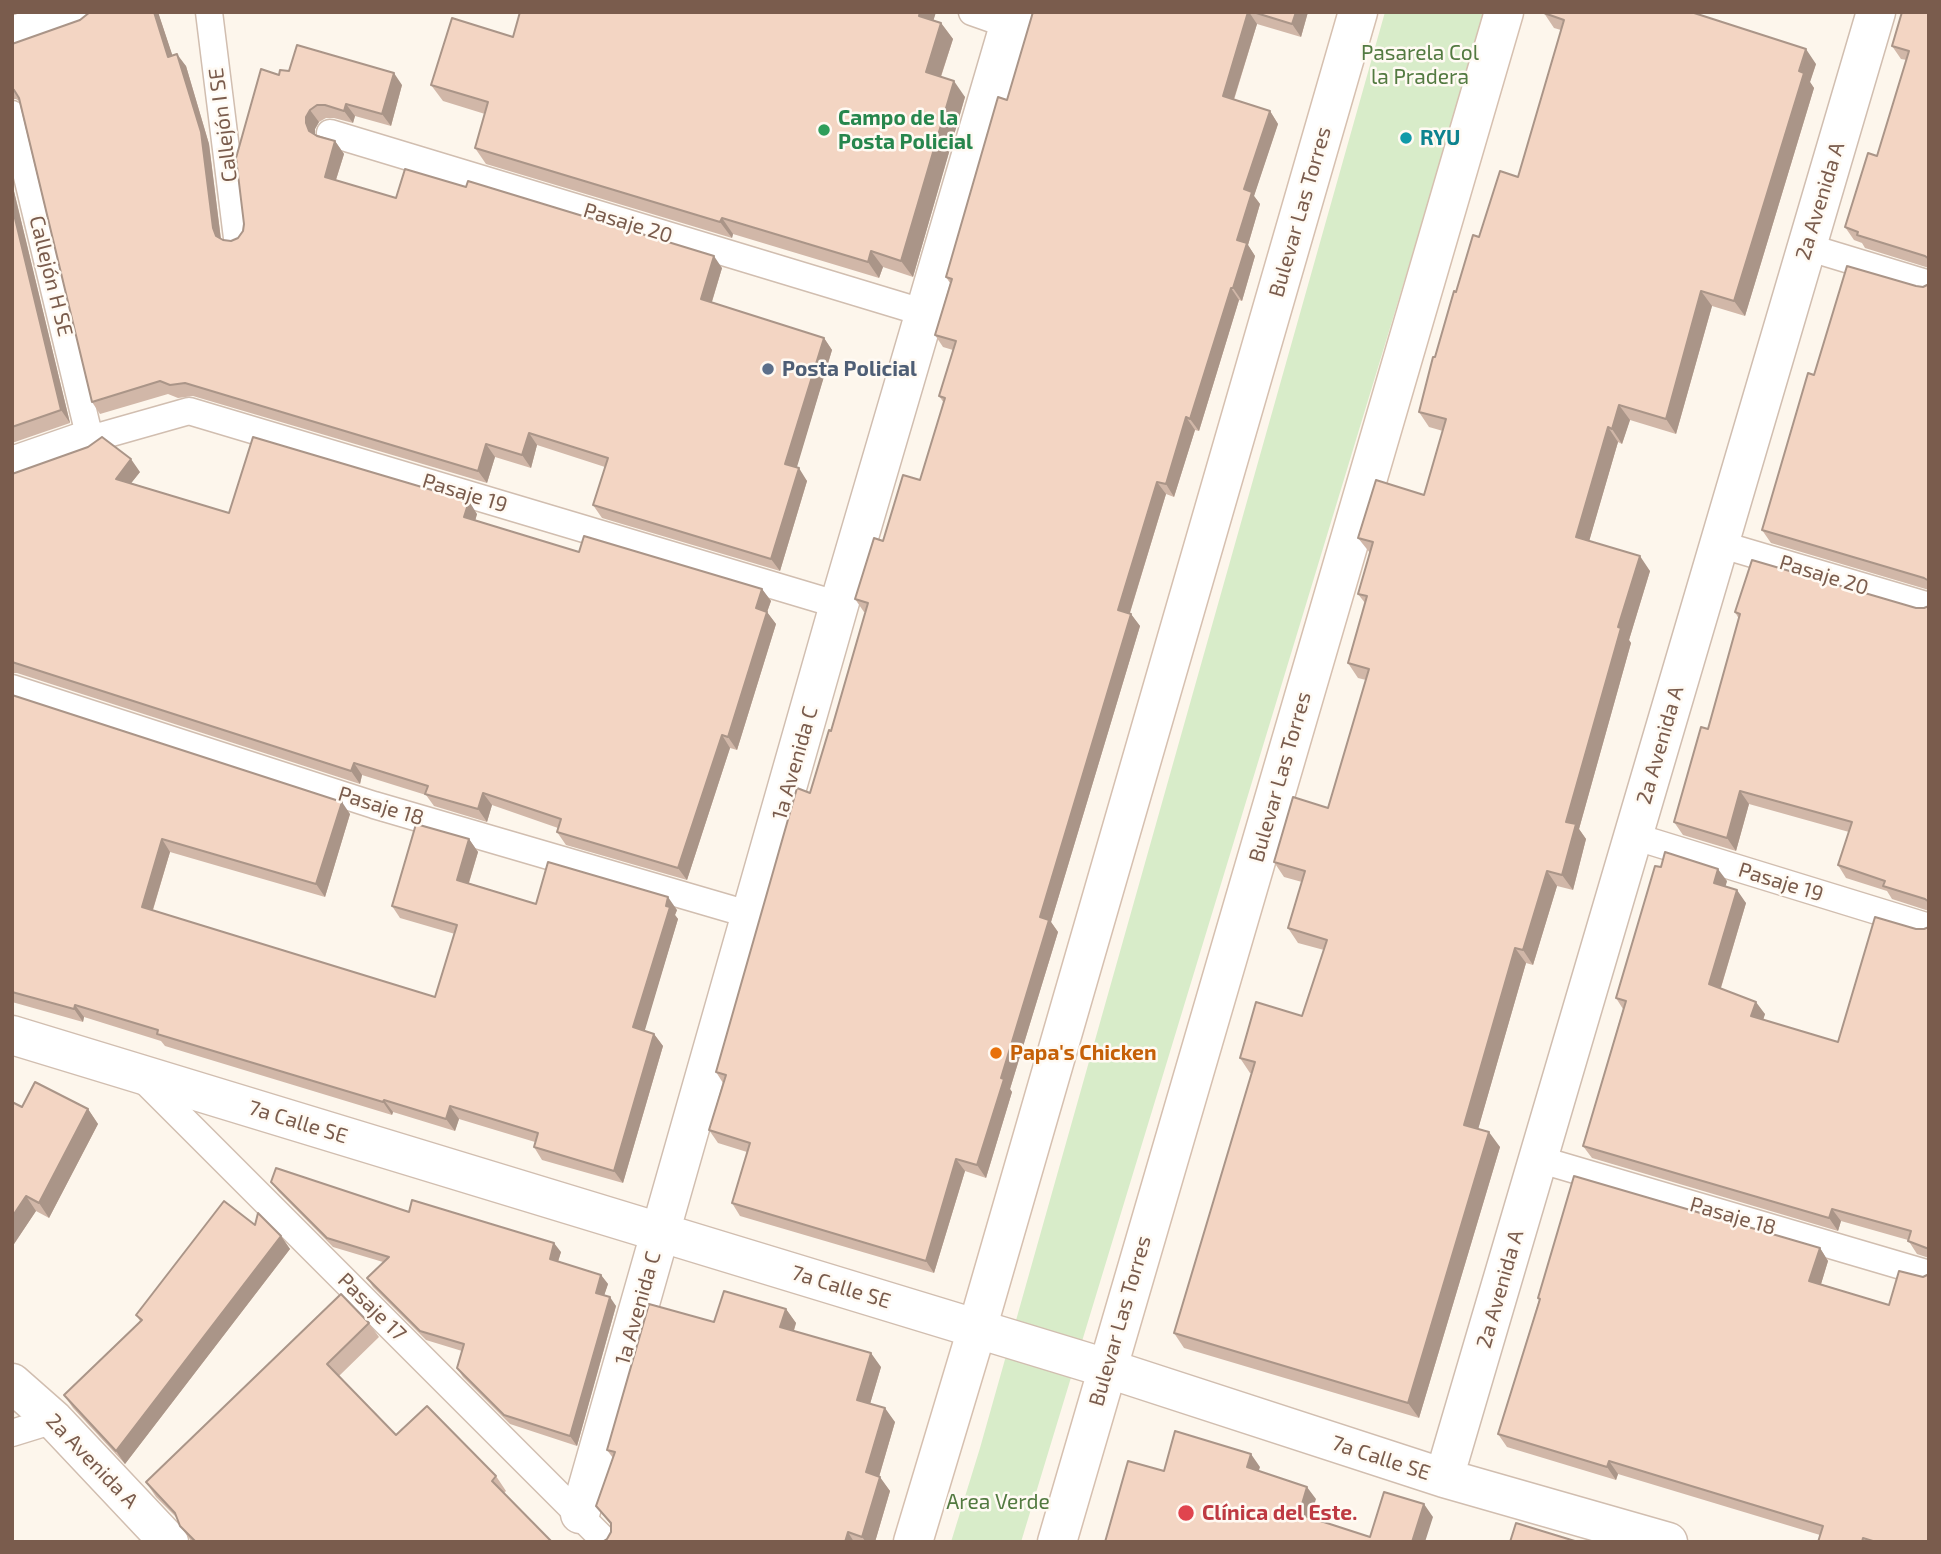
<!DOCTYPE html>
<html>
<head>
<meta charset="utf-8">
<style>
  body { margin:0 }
  #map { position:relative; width:1941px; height:1554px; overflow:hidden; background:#fdf6ec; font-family:"Exo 2",sans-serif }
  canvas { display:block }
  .frame { position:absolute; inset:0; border:14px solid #7a5c4d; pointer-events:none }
</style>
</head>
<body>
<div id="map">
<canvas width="1941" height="1554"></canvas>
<div class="frame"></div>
</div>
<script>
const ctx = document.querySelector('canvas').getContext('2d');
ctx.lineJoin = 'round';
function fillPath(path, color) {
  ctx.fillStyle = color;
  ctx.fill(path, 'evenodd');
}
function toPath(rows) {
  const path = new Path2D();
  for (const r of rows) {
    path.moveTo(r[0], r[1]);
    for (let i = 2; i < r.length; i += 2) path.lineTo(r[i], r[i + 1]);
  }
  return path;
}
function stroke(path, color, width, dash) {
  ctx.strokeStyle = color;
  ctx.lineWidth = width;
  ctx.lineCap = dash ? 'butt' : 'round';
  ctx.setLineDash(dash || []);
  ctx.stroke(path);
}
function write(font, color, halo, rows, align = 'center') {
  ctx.font = font + ' "Exo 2",sans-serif';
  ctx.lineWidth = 5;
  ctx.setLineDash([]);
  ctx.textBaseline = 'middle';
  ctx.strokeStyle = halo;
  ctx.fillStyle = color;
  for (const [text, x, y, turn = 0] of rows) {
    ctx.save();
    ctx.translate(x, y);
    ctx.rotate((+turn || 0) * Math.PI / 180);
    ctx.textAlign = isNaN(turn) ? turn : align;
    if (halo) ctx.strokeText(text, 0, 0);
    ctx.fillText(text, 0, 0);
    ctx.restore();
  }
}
fillPath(toPath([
  [1385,12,1486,12,1021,1542,951,1542,980,1448]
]), '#d8ecc9');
const lane = toPath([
  [209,12,237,238],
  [972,12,1009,25],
  [12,114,90,439,189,411,839,605],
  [330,133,925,313],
  [1807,247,1929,284],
  [1719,544,1929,606],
  [12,688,374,805,751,915],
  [1633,836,1929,927],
  [142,1078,606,1542],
  [1538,1159,1929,1274],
  [12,1433,54,1420]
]);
const street = toPath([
  [12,36,81,12],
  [12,466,90,439],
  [12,1035,1106,1368,1444,1478,1668,1542],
  [12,1383,54,1420,169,1542],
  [1444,1478,1876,12],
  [580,1514,839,605,1013,12]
]);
const secondary = toPath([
  [913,1542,977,1329,1358,12],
  [1057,1542,1504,12]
]);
stroke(lane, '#d1beb0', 29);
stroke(street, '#d1beb0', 41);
stroke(secondary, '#d6c0b0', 41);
stroke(lane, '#fff', 26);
stroke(street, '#fff', 38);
stroke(secondary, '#fff', 38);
fillPath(toPath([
  [158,12,172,55,186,66,209,144,221,239,223,240,231,241,238,238,243,231,279,75,402,85,391,126,355,116,353,123,334,118,326,118,319,122,315,129,315,134,335,141,344,154,336,180,396,198,722,268,712,302,824,338,832,350,796,468,807,481,780,571,602,518,593,505,605,467,537,445,531,468,495,457,487,483,193,396,178,398,168,394,100,414,92,402,19,101,16,99,12,99,12,44,80,20],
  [520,12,936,12,933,20,941,23,953,39,941,77,965,97,913,277,883,267,879,278,733,234,732,238,486,164,475,148,485,114,443,101,431,85,513,37],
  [1033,12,1308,12,1301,37,1257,24,1234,100,1270,111,1278,124,1254,196,1260,204,1248,245,1255,256,1242,301,1239,300,1199,431,1195,430,1174,497,1166,494,1130,613,1140,626,1051,922,1058,932,1010,1089,1012,1092,986,1178,965,1171,934,1273,740,1216,732,1203,747,1152,718,1143,709,1130,723,1083,716,1072,831,731,866,612,864,612,855,599,883,541,920,480,944,403,939,396,953,350,943,347,935,335,950,283,946,277,1007,100],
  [1929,12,1929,268,1865,248,1862,243,1854,240,1845,227,1877,156,1907,60,1901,59,1892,46],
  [1544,13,1816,64,1810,82,1814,88,1745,316,1712,306,1676,434,1630,420,1622,444,1618,442,1589,541,1650,571,1629,640,1631,643,1579,829,1586,839,1573,890,1557,886,1533,965,1526,963,1478,1129,1500,1147,1419,1418,1184,1348,1174,1333,1252,1073,1250,1073,1240,1058,1302,1016,1324,950,1298,943,1288,928,1302,882,1284,877,1274,862,1328,808,1366,680,1358,678,1348,663,1365,603,1358,594,1370,553,1358,538,1424,495,1443,431,1429,427,1419,412,1435,357,1456,292,1479,237,1518,177,1561,30,1554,28],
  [12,183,70,423,12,443],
  [1929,284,1929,590,1771,543,1762,530,1814,375,1916,286,1923,287],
  [140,472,131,483,229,513,477,514,475,520,579,552,762,589,771,601,767,612,776,624,737,750,730,748,687,880,566,845,557,832,558,828,492,805,487,822,434,806,426,795,362,775,360,784,17,673,12,673,12,474],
  [1929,606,1929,911,1892,899,1887,891,1846,878,1838,865,1849,832,1749,804,1736,851,1683,835,1674,822,1708,729,1739,619,1735,612,1924,608],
  [12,695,350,814,325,897,170,852,153,910,435,997,455,934,400,918,392,906,469,839,478,852,469,883,536,904,677,910,675,915,678,919,644,1031,654,1034,663,1046,623,1183,542,1160,534,1147,535,1142,459,1119,455,1131,393,1112,392,1115,165,1046,161,1041,84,1017,83,1022,12,1002],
  [1727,881,1725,886,1746,903,1721,988,1765,1014,1763,1020,1838,1042,1916,929,1924,929,1929,927,1929,1258,1917,1254,1908,1240,1841,1221,1838,1231,1592,1158,1583,1146,1623,1009,1616,998],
  [12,1102,22,1107,88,1109,98,1124,49,1218,36,1211,12,1247],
  [271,1182,409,1212,561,1252,558,1261,601,1275,608,1284,604,1295,616,1306,577,1446,510,1424,463,1377,457,1368,462,1351,426,1340,373,1287,367,1278,383,1262,333,1247,278,1191],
  [255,1225,281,1236,290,1249,125,1464,73,1408,64,1395,140,1321,136,1315],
  [1820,1248,1828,1261,1821,1284,1889,1305,1923,1277,1929,1542,1818,1542,1820,1535,1618,1474,1616,1480,1507,1447,1498,1434,1539,1300,1538,1298],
  [786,1309,796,1323,794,1331,881,1367,870,1404,895,1422,879,1477,890,1491,875,1542,602,1542,607,1539,611,1532,611,1525,596,1506,613,1458,607,1450,714,1322],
  [369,1323,379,1337,339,1376,396,1435,496,1476,506,1491,504,1493,552,1542,192,1542,180,1526,178,1519,156,1497,146,1482]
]), '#d1b7a8');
fillPath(toPath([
  [154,12,158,12,177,69,168,57],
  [920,12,936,12,930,32,919,16],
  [1248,12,1249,12,1257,24,1231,108,1223,96],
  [1296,12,1308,12,1301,37,1292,24],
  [941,23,953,39,937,88,926,72],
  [1806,49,1816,64,1810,82,1814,88,1745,316,1734,301],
  [177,54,186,66,209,144,221,240,216,236,213,228],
  [394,73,402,85,391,126,382,114],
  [954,81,965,97,913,277,901,261],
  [346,104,355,116,353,123,344,111],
  [310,110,319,122,315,129,315,136,309,131,306,123,306,117],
  [1270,111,1278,124,1254,196,1260,204,1248,245,1255,256,1242,301,1233,288,1237,240,1244,189],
  [335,141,344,154,333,189,325,177],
  [12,183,70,423,61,410,12,206],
  [722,218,733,234,732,238,720,222],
  [871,251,883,267,879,278,868,262],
  [714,256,722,268,709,311,701,299],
  [1231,288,1239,300,1199,431,1190,419],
  [1701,291,1712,306,1676,434,1666,419],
  [824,338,832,350,794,477,785,464],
  [1619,405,1630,420,1622,444,1612,429],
  [1186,417,1195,430,1174,497,1166,484],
  [1608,427,1618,442,1586,552,1576,537],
  [529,433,537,445,531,468,522,455],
  [486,444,495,457,487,483,478,471],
  [131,459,140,472,125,491,116,479],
  [799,468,807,481,780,571,771,559],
  [1157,482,1166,494,1127,622,1118,610],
  [469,501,477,514,473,529,464,517],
  [1640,556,1650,571,1629,640,1631,643,1579,829,1586,839,1573,890,1562,875,1566,822,1618,627],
  [762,589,771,601,766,615,767,612,776,624,737,750,728,737,756,608],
  [1131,614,1140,626,1051,922,1058,932,1010,1089,1012,1092,986,1178,977,1165,1001,1078,1040,917],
  [722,735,730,748,687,880,678,868],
  [354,763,362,775,360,784,351,771],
  [1740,791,1749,804,1736,851,1727,838],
  [483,793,492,805,487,822,478,809],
  [342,802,350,814,325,897,316,884],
  [162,839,170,852,150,919,142,907],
  [469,839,478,852,466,892,457,880],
  [1718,869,1727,881,1723,896,1714,883],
  [1547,871,1557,886,1533,965,1523,950],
  [1737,890,1746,903,1718,997,1709,984],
  [668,897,677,910,675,915,678,919,642,1040,633,1027],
  [1515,948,1526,963,1475,1140,1464,1125],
  [1756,1002,1765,1014,1760,1029,1751,1016],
  [75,1005,84,1017,83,1022,74,1009],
  [654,1034,663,1046,623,1183,614,1171],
  [384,1100,393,1112,392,1115,383,1102],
  [450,1106,459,1119,455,1131,446,1119],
  [88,1109,98,1124,49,1218,39,1203],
  [1489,1132,1500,1147,1419,1418,1408,1403],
  [956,1159,965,1171,934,1273,926,1261],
  [26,1196,36,1211,12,1247,12,1217],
  [1832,1209,1841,1221,1838,1231,1829,1218],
  [281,1236,290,1249,125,1464,116,1451],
  [554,1243,561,1252,556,1268,550,1259],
  [1820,1248,1828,1261,1818,1294,1809,1281],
  [601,1275,608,1284,602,1302,596,1293],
  [610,1297,616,1306,577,1446,570,1436],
  [786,1309,796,1323,790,1342,780,1327],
  [871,1353,881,1367,867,1414,857,1400],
  [885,1408,895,1422,876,1487,866,1472],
  [1251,1454,1260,1467,1256,1480,1247,1467],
  [1609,1461,1618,1474,1616,1480,1607,1467],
  [880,1477,890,1491,875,1542,866,1542,862,1537],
  [1307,1487,1316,1499,1307,1527,1299,1514],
  [1424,1504,1433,1517,1425,1542,1412,1542],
  [848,1532,854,1542,845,1542]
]), '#aa9588');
const building = toPath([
  [90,12,154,12,168,57,177,54,201,132,213,228,216,236,223,240,231,241,238,238,243,231,244,224,236,158,261,69,279,75,280,70,289,71,297,45,394,73,382,114,346,104,344,111,325,105,317,105,310,110,306,117,306,123,309,131,317,136,335,141,325,177,396,198,405,169,466,187,468,181,714,256,701,299,824,338,785,464,799,468,771,559,593,505,608,458,529,433,522,455,486,444,478,471,185,383,170,385,160,381,92,402,19,98,14,90,12,89,12,44,80,20,90,12],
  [520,12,920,12,919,16,941,23,926,72,954,81,901,261,871,251,868,262,722,218,720,222,475,148,488,102,431,85,452,18,513,37,520,12],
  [1033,12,1248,12,1223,96,1270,111,1244,189,1252,192,1237,240,1247,243,1233,288,1231,288,1190,419,1186,417,1166,484,1157,482,1118,610,1131,614,1040,917,1049,920,1001,1078,1004,1079,977,1165,956,1159,926,1261,732,1203,750,1143,709,1130,726,1075,716,1072,797,788,810,793,829,730,831,731,868,603,855,599,874,538,883,541,903,475,920,480,945,398,939,396,956,341,935,335,952,279,946,277,998,97,1007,100,1033,12],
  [1253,12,1296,12,1292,24,1253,12],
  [1544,12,1691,12,1806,49,1799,71,1804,73,1734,301,1701,291,1666,419,1619,405,1612,429,1608,427,1576,537,1640,556,1618,627,1621,628,1566,822,1576,824,1562,875,1547,871,1523,950,1515,948,1464,1125,1489,1132,1408,1403,1174,1333,1255,1062,1240,1058,1256,1002,1302,1016,1327,940,1288,928,1305,871,1274,862,1293,797,1328,808,1369,669,1348,663,1367,596,1358,594,1373,542,1358,538,1376,480,1424,495,1446,419,1419,412,1433,357,1435,357,1454,291,1456,292,1473,235,1479,237,1500,171,1518,177,1564,20,1544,13,1544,12],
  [1902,12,1929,12,1929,259,1925,256,1857,235,1858,232,1845,227,1868,153,1877,156,1909,51,1892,46,1902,12],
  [12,206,61,410,12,427,12,206],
  [1847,266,1916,286,1923,287,1929,284,1929,581,1924,578,1762,530,1808,373,1814,375,1847,266],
  [102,437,131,459,116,479,229,513,253,437,469,501,464,517,579,552,584,536,762,589,756,608,767,612,728,737,722,735,678,868,557,832,561,819,483,793,478,809,425,794,428,786,354,763,351,771,12,662,12,474,88,447,102,437],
  [1752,560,1916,608,1924,608,1929,606,1929,902,1925,899,1883,886,1885,881,1838,865,1852,822,1740,791,1727,838,1674,822,1701,727,1708,729,1740,614,1735,612,1752,560],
  [12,695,342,802,316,884,162,839,142,907,435,997,457,925,392,906,416,824,469,839,457,880,536,904,548,862,668,897,666,906,670,907,633,1027,654,1034,614,1171,534,1147,538,1133,450,1106,446,1119,384,1100,383,1102,157,1034,158,1030,75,1005,74,1009,12,992,12,695],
  [1665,852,1718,869,1714,883,1737,890,1709,984,1756,1002,1751,1016,1838,1042,1875,917,1916,929,1924,929,1929,927,1929,1249,1908,1241,1911,1231,1832,1209,1829,1218,1583,1146,1626,1001,1616,998,1655,866,1661,867,1665,852],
  [35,1082,88,1109,39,1203,26,1196,12,1217,12,1102,22,1107,35,1082],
  [276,1168,409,1212,412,1200,554,1243,550,1259,601,1275,596,1293,610,1297,570,1436,504,1415,457,1368,464,1344,420,1331,367,1278,389,1257,327,1238,271,1182,276,1168],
  [1574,1176,1820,1248,1809,1281,1889,1305,1899,1271,1923,1277,1929,1274,1929,1542,1876,1542,1863,1538,1862,1542,1818,1542,1823,1526,1609,1461,1607,1467,1498,1434,1540,1299,1538,1298,1574,1176],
  [224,1201,255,1225,258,1213,281,1236,116,1451,64,1395,142,1320,136,1315,224,1201],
  [724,1291,786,1309,780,1327,871,1353,857,1400,885,1408,866,1472,880,1477,862,1537,848,1532,845,1542,602,1542,607,1539,611,1532,611,1523,596,1506,615,1452,607,1450,649,1304,714,1322,724,1291],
  [341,1294,369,1323,327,1364,396,1435,427,1406,496,1476,492,1481,552,1542,196,1542,180,1526,175,1513,146,1482,341,1294],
  [1175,1431,1251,1454,1247,1467,1307,1487,1299,1514,1370,1537,1384,1492,1424,1504,1412,1542,1105,1542,1128,1461,1164,1471,1175,1431],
  [1516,1523,1578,1542,1510,1542,1516,1523]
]);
fillPath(building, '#f3d5c3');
stroke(building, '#aa9588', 2);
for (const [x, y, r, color] of [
  [824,130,7,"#2e9e5b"],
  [1406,138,7,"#0f9aa8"],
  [768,369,7,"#5c6f8a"],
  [996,1053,7,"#e8710a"],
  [1186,1513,9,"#e0444e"]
]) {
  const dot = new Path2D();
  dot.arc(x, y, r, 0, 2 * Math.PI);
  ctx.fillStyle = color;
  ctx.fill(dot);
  stroke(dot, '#fffaf3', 2.5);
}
write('21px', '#537a41', '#fffaf3', [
  ["Pasarela Col",1420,53],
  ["la Pradera",1420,77],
  ["Area Verde",998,1502]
]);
write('bold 21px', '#27864d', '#fffaf3', [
  ["Campo de la",838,118],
  ["Posta Policial",838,142]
], 'left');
write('21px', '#7a5c4d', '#fffaf3', [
  ["Callejón I SE",223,125,-97],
  ["2a Avenida A",1820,201,-73],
  ["Bulevar Las Torres",1300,212,-74],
  ["Pasaje 20",628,223,17],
  ["Callejón H SE",51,276,76],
  ["Pasaje 19",465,493,17],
  ["Pasaje 20",1824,575,17],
  ["2a Avenida A",1660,745,-74],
  ["1a Avenida C",795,763,-74],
  ["Bulevar Las Torres",1280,777,-74],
  ["Pasaje 18",381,806,17],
  ["Pasaje 19",1781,882,17],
  ["7a Calle SE",298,1122,17],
  ["Pasaje 18",1733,1216,16],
  ["7a Calle SE",841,1287,17],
  ["2a Avenida A",1500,1289,-74],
  ["Pasaje 17",372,1307,45],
  ["1a Avenida C",638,1308,-74],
  ["Bulevar Las Torres",1120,1321,-74],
  ["7a Calle SE",1381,1458,18],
  ["2a Avenida A",92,1461,46]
]);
write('bold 21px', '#0d838f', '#fffaf3', [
  ["RYU",1420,138]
], 'left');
write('bold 21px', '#4e5e75', '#fffaf3', [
  ["Posta Policial",782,369]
], 'left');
write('bold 21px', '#c56008', '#fffaf3', [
  ["Papa's Chicken",1010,1053]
], 'left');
write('bold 21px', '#be3a42', '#fffaf3', [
  ["Clínica del Este.",1202,1513]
], 'left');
</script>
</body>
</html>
